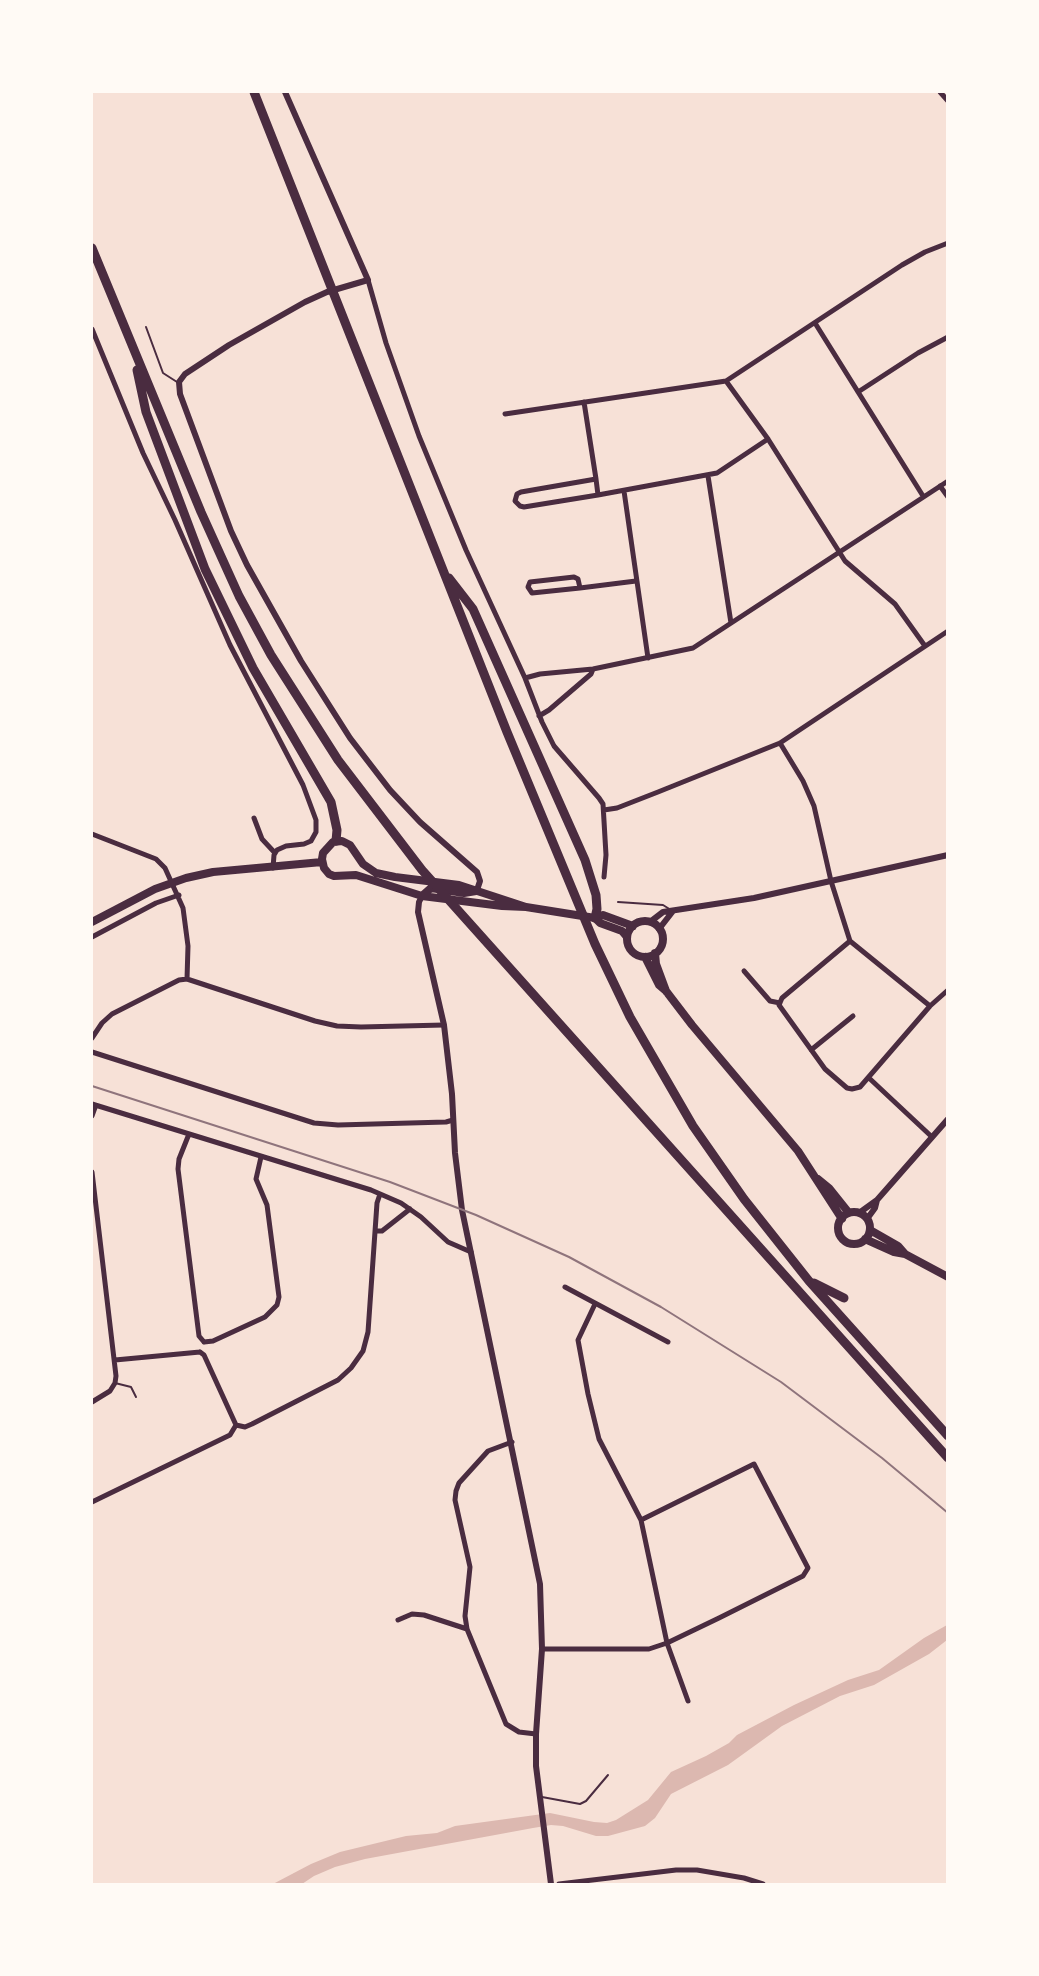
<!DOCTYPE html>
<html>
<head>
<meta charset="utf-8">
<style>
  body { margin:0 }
  #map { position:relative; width:1039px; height:1976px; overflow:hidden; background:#f7e1d7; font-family:Rubik,sans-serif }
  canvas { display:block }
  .frame { position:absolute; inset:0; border:93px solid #fffaf5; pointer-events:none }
</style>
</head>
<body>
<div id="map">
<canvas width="1039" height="1976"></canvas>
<div class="frame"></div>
</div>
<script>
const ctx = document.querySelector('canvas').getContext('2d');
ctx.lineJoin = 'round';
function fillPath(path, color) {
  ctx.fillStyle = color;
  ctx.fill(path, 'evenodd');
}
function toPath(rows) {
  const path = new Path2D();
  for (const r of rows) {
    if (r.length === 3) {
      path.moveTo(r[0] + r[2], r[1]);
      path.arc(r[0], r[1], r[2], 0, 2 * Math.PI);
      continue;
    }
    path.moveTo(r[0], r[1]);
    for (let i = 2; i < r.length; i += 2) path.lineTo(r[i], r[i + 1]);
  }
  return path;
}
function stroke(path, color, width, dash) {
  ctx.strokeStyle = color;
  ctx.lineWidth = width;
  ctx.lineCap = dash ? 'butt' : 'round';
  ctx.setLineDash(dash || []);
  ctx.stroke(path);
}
fillPath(toPath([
  [947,1625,947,1640,929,1654,874,1685,840,1696,782,1726,728,1765,671,1794,655,1818,645,1826,608,1836,596,1836,563,1826,551,1825,533,1828,365,1859,335,1867,314,1876,302,1884,273,1884,311,1864,340,1852,406,1836,437,1833,455,1826,550,1813,594,1822,607,1823,616,1820,648,1800,671,1772,706,1756,729,1743,737,1735,794,1705,848,1680,879,1670,924,1638]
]), '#dcb8b0');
stroke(toPath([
  [146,327,163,373,177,382],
  [618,902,663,905,671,910],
  [115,1383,131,1387,136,1397],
  [542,1797,580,1804,586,1801,608,1775]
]), '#4a2c40', 2);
stroke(toPath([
  [940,92,948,101],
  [368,280,386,343,419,436,466,550,525,678,542,722,554,746,599,798,603,804,606,855,604,877],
  [815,323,923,496],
  [92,329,143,453,175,520,230,645,303,785,316,820,316,832,311,841,304,844,286,846,277,850,274,855,273,868],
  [726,381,768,439,845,561,895,604,925,646],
  [858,392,918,353,948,337],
  [584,402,596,479],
  [505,414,726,381,902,265,925,252,948,243],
  [708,476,731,623],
  [596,479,598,495,524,507,520,506,515,501,517,494,521,492,596,479],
  [940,486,948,497],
  [624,491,648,658],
  [598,495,717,473,768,439],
  [580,588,578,579,574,577,530,582,528,587,532,593,580,588,636,581],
  [525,678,540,674,593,669,693,648,948,481],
  [539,716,549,710,591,674,593,669],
  [780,743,803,781,814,806,831,881,850,941,930,1006],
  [604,810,617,808,658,792,780,743,948,631],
  [254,818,262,839,275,853],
  [92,834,156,859,165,868,183,908,188,946,187,979],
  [92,937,156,903,179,895],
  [850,941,782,998,779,1005,825,1069,847,1088,852,1089,860,1087,930,1006,948,990],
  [744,971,770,1001,780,1003],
  [92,1038,102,1023,112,1014,179,980,187,979,315,1021,337,1026,361,1027,444,1025],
  [811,1050,853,1016],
  [92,1052,314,1123,338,1125,446,1122,453,1120],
  [869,1078,932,1137],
  [92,1104,371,1190,401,1203,421,1217,448,1242,471,1252],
  [92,1116,96,1105],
  [189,1134,179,1159,178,1169,199,1336,204,1342],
  [92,1172,116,1376,115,1383,110,1391,92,1402],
  [376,1231,382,1231,410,1209],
  [565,1287,668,1342],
  [595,1304,578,1340,588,1394,599,1439,641,1520,667,1643,688,1701],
  [204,1342,213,1341,265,1317,277,1305,279,1297,267,1205,256,1179,261,1157],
  [200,1352,204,1355,236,1425],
  [115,1360,200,1352],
  [512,1442,488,1451,459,1483,456,1491,455,1500,470,1567,465,1616,467,1629,506,1724,519,1732,536,1734],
  [92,1502,230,1435,236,1425,245,1427,252,1424,338,1380,351,1368,363,1351,368,1332,377,1203,380,1194],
  [398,1620,412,1614,424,1615,467,1629],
  [542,1649,649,1649,667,1643,719,1618,803,1576,808,1568,754,1464,641,1520],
  [559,1884,676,1870,697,1870,744,1878,763,1884]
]), '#4a2c40', 5);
stroke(toPath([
  [285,92,368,280,327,292,305,302,229,345,185,374,179,382,180,394,231,531,247,565,301,661,350,738,390,790,420,822,477,872,480,881,477,890],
  [422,896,419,902,418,912,444,1025,452,1094,455,1153,462,1210,540,1584,542,1649,536,1734,536,1766,551,1884],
  [650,922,663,912,754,898,948,855],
  [659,929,673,911],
  [859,1213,877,1200,948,1119],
  [867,1219,875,1208,877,1200]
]), '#4a2c40', 6);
stroke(toPath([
  [422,896,431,888,464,893,476,891],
  [526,907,459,885,395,877,376,873,363,864,350,845,342,841,333,842,323,853,322,859,324,868,329,874,334,876,356,875,422,896,502,906,526,907,595,918,603,915,633,926],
  [595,918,600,923,622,931,627,937],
  [645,939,18],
  [92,922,155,889,186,878,213,872,322,862],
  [655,953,656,964,666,991],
  [645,957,659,985,666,991,692,1025,798,1151,842,1219],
  [818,1179,829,1188,849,1213],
  [854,1228,16],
  [870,1230,898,1246,905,1254],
  [865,1239,894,1252,905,1254,948,1277]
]), '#4a2c40', 8);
stroke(toPath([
  [254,92,507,732,595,944,630,1017,693,1126,744,1199,809,1281,948,1436],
  [92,248,201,512,239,596,271,655,338,760,422,870,948,1458],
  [137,370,146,412,205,569,253,668,331,802,337,830,336,841],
  [449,578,473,609,585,860,596,895,597,909,595,918],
  [814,1283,844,1298]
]), '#4a2c40', 9);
stroke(toPath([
  [92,1086,390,1182,476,1215,569,1257,661,1307,781,1382,882,1458,948,1513]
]), '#8f747c', 2);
</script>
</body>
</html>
